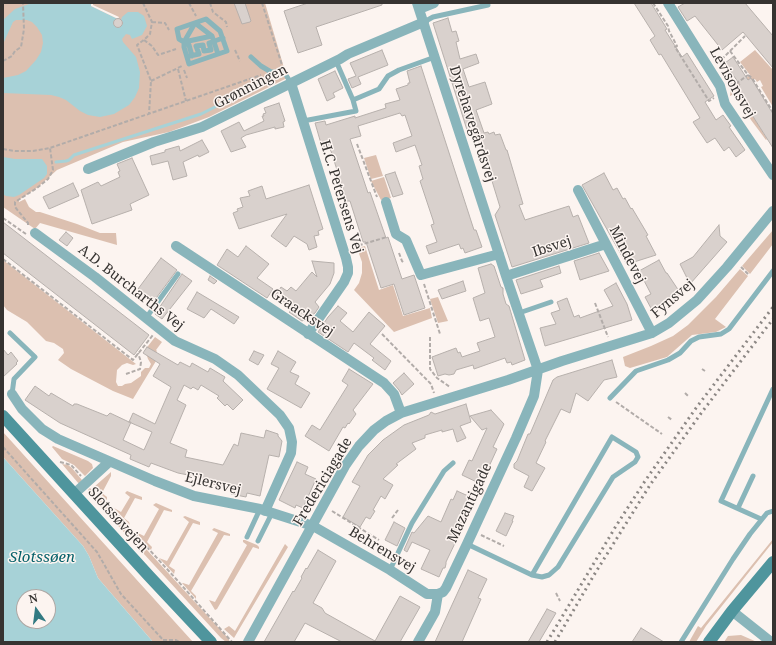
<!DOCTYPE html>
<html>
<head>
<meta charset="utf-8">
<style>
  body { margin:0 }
  #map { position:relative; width:776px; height:645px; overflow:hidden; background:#fcf4f0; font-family:"Noto Serif",serif }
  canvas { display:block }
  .frame { position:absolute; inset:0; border:4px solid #363331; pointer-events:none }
  .north { position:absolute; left:16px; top:589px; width:40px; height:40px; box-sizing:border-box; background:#fcf4f0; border:1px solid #ada7a4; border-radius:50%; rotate:346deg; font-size:11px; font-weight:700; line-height:16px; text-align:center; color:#363331 }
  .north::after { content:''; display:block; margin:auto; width:14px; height:18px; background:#327a82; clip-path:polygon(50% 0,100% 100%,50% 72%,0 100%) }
</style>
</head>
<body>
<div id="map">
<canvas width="776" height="645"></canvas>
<div class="frame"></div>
<div class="north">N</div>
</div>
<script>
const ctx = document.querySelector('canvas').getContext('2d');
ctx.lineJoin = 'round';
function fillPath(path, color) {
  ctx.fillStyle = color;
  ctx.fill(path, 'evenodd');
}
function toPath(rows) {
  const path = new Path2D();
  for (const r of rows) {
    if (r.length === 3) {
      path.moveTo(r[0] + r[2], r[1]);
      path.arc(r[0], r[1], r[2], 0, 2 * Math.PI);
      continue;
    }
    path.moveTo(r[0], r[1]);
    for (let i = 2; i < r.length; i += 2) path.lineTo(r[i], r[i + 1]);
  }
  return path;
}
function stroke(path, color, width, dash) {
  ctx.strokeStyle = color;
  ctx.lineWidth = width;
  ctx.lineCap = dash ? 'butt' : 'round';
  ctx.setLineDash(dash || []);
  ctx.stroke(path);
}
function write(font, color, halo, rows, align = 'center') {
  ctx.font = font + ' "Noto Serif",serif';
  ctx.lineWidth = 3;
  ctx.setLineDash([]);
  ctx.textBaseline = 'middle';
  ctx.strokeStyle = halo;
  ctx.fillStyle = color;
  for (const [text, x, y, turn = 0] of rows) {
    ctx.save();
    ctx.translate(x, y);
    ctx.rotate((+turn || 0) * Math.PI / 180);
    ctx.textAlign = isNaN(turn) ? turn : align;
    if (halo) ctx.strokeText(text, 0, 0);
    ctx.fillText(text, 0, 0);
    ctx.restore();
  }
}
fillPath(toPath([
  [3,3,265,3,287,78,209,117,169,132,123,142,57,170,38,187,19,200,19,202,25,199,29,207,36,212,40,212,77,224,100,233,116,233,117,245,40,223,35,229,3,207],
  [755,50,773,70,773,107,761,87,763,86,760,80,757,82,755,79,736,88,767,139,766,140,751,120,736,94,734,94,730,96,731,88,750,75,740,62],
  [376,155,383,176,371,179,364,158],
  [384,177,391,198,381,200,371,181],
  [773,230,773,244,750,274,742,266],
  [365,246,379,290,393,285,403,316,430,308,432,318,394,332,354,290,359,283,362,273,362,262,357,248],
  [3,260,136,364,133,365,127,363,122,365,117,370,116,382,118,386,122,386,125,384,131,383,141,376,141,372,145,368,149,368,151,364,148,359,145,350,155,337,162,342,156,350,157,351,152,358,156,361,133,399,113,391,71,369,58,360,64,353,63,349,54,343,46,341,27,322,7,310,3,305],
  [740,269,748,276,715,319,726,327,716,332,692,335,667,357,630,368,625,366,623,357,651,346,673,336,688,325,716,297],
  [438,297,448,321,438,323,430,299],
  [3,432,193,642,153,642,98,578,89,556,83,546,3,457],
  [53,446,88,461,92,464,93,468,85,476,74,465,62,459,52,447],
  [62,464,68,465,72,468,82,480,79,484],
  [111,472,111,476,102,493,107,497,107,500,94,487],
  [90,488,228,638,230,642,226,642,221,638,88,493,88,490],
  [127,491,142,497,142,500,135,498,124,518,129,522,130,525,114,508,121,512,130,497,125,493],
  [156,503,172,510,172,512,164,510,147,542,152,547,151,550,136,532,144,536,159,509,153,505],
  [185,516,200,522,200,525,193,523,169,566,175,570,174,574,159,558,167,561,189,522,183,517],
  [214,528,230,534,230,536,224,535,191,591,196,596,196,599,182,583,183,583,189,585,218,533,212,530],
  [773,539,773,542,706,626,696,642,689,642,698,626,701,628],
  [243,540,245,540,257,545,259,547,259,549,253,547,217,609,215,610,209,600,215,602,247,545,243,542],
  [285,544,288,547,234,638,224,629,229,626,235,631],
  [741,635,757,642,724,642,728,636]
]), '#dcc0b0');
fillPath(toPath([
  [32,3,91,3,91,6,118,19,114,21,114,24,118,27,122,24,121,20,122,17,128,12,138,12,144,16,147,26,142,35,132,39,130,35,126,34,122,39,123,42,136,57,140,72,139,88,135,97,129,105,114,114,100,117,88,115,80,111,66,100,59,97,51,95,3,93,3,78,18,75,26,71,36,60,41,52,43,43,42,35,37,27,32,22,27,20,16,20,13,22,3,44,3,20,15,9],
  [3,157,15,159,42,159,47,166,47,174,44,178,19,195,14,197,6,196,3,194],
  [3,457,83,546,89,556,98,578,153,642,3,642],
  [24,597,48,597,48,621,24,621]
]), '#a7d2d7');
fillPath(toPath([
  [91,3,93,3,93,5,119,17,118,19,91,6]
]), '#fcf4f0');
stroke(toPath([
  [56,162,66,161,69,160,74,155,201,114,263,83]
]), '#a7d2d7', 3);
const building = toPath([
  [234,3,245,3,251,21,250,22,242,24,234,3],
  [308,3,382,3,382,5,316,27,322,45,298,53,284,11,308,3],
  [634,3,651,3,667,29,665,30,682,57,687,53,714,96,705,102,716,120,723,115,731,126,729,127,745,150,736,157,729,147,724,151,715,138,707,143,693,122,700,118,661,54,659,55,650,40,655,36,634,3],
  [685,3,745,3,773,36,773,68,743,32,722,50,695,16,687,21,678,7,685,3],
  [448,18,452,32,456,31,459,41,456,42,460,59,476,54,479,63,463,69,469,87,485,82,492,104,476,110,484,133,488,132,489,134,494,132,495,135,500,134,506,150,507,150,523,204,519,205,525,220,569,206,573,217,578,215,589,243,512,267,495,215,500,207,492,181,493,179,489,165,486,163,478,140,474,141,472,136,468,133,433,23,448,18],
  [118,23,4.5],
  [382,50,388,65,358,77,361,84,352,88,348,79,356,76,350,63,382,50],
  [733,57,748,80,751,78,773,114,773,148,735,88,740,85,725,63,733,57],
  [421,66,474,230,476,230,482,247,465,253,463,248,461,249,459,244,429,254,426,246,437,242,431,225,434,224,433,220,420,181,423,179,419,166,422,165,415,145,396,152,393,143,412,136,405,115,402,116,400,113,358,126,361,136,350,139,368,193,370,192,386,238,388,237,402,279,414,275,425,308,404,315,394,284,381,288,366,242,363,242,350,201,347,201,329,145,322,147,315,123,325,121,326,125,355,116,355,118,386,108,385,104,400,100,396,89,408,85,408,83,410,83,407,71,421,66],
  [335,71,343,88,333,93,335,97,327,101,318,79,335,71],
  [279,103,285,121,283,122,284,127,275,129,275,127,246,135,241,138,246,147,231,152,221,131,239,122,244,131,264,121,262,116,264,116,263,114,266,113,264,108,279,103],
  [202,140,209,152,199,157,198,155,183,162,187,176,173,180,168,161,152,165,150,156,165,152,165,150,179,146,180,151,202,140],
  [132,158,149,195,130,204,132,210,92,224,81,190,98,182,101,186,120,177,118,172,120,171,117,164,132,158],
  [395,172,403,194,393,197,385,175,395,172],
  [604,173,613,190,617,188,623,199,625,198,631,209,632,208,648,235,646,236,656,255,634,262,633,261,627,265,582,185,604,173],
  [73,183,79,196,49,209,43,197,73,183],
  [309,185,323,229,318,231,319,235,314,236,317,247,309,250,307,244,294,236,286,247,271,236,287,214,239,229,233,213,238,211,237,209,243,207,240,198,250,196,248,191,262,186,266,199,309,185],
  [3,222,149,335,134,355,3,253,3,222],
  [719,225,720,236,727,242,690,284,680,264,693,257,719,225],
  [66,232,73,238,67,246,59,240,66,232],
  [246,246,269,264,257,278,273,289,267,298,217,265,227,249,238,257,246,246],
  [599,253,609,271,580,280,574,261,599,253],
  [161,258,177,270,154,301,138,289,161,258],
  [659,260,666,273,667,273,681,294,652,310,645,297,651,294,639,271,659,260],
  [312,261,334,263,334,273,330,284,315,302,319,307,315,313,304,321,304,320,302,321,289,312,296,310,275,296,281,287,287,291,291,287,296,291,312,272,317,277,312,261],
  [491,264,494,266,501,287,503,288,503,294,506,304,509,306,525,360,512,365,511,362,507,363,505,358,474,369,473,365,456,370,454,374,449,375,445,374,438,376,432,357,456,348,458,353,460,352,462,357,480,351,477,343,495,337,489,318,480,321,473,298,485,293,478,268,491,264],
  [559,266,561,273,540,280,543,287,521,294,516,280,559,266],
  [182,274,192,281,162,319,155,314,182,274],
  [210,276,217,281,214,284,208,280,210,276],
  [463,281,466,291,442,299,438,290,463,281],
  [616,283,627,304,632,320,545,346,540,328,556,324,551,313,560,310,557,302,567,298,574,317,579,315,580,318,613,306,604,290,616,283],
  [197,292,239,317,234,324,211,309,204,318,187,309,197,292],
  [338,306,347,313,340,321,353,332,369,312,385,326,370,344,391,361,385,370,372,360,374,358,354,343,348,352,318,332,328,317,338,306],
  [147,347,178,365,180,362,190,367,192,363,208,372,210,368,225,377,223,381,243,400,233,410,227,404,225,406,217,398,219,396,201,385,198,390,193,387,191,389,184,385,177,400,186,405,170,443,187,450,185,457,223,465,234,444,238,446,241,433,264,438,266,430,278,434,278,436,282,441,279,457,269,455,260,496,247,493,246,497,231,494,232,488,202,482,203,478,178,473,151,463,149,467,130,459,131,455,60,423,25,400,35,386,49,396,51,393,73,406,74,404,77,404,107,416,110,413,129,422,133,413,155,424,171,387,153,376,160,364,143,353,147,347],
  [129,422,152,432,144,450,123,440,131,422,129,422],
  [3,349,8,355,11,352,18,361,16,363,17,364,3,377,3,349],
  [254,351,264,355,258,365,249,360,254,351],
  [278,351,296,362,290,372,299,376,295,384,310,393,301,408,267,389,279,368,271,364,278,351],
  [612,360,617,377,604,380,588,401,576,393,570,413,561,409,545,441,546,442,536,463,545,468,532,491,524,487,529,476,514,468,514,464,517,461,528,434,530,434,553,380,557,377,612,360],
  [349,369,373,384,353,410,356,414,349,424,348,423,345,428,343,427,329,451,305,436,312,425,320,430,348,385,342,381,349,369],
  [404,373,414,384,402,395,399,390,393,383,404,373],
  [466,404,471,422,460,426,466,438,457,442,453,429,442,432,442,430,425,435,425,438,412,443,416,449,396,464,398,465,383,479,393,485,385,499,381,496,373,510,375,511,370,519,366,517,360,527,343,517,360,486,352,482,368,455,383,440,404,425,429,415,431,412,435,414,466,404],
  [491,410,504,424,493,447,497,449,481,484,462,475,469,460,472,461,487,428,482,430,470,416,491,410],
  [297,462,308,467,305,474,316,479,303,508,296,505,295,508,279,500,297,462],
  [457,491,475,499,470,508,470,512,468,513,464,523,461,522,454,537,457,539,446,562,446,564,445,568,443,568,439,577,421,569,430,550,412,542,407,552,404,550,412,532,414,533,428,516,441,522,451,499,453,500,457,491],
  [505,513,514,516,512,521,513,521,506,536,496,531,505,513],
  [394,522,405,528,397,546,385,540,394,522],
  [318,550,336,561,313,603,322,608,325,613,375,641,400,596,420,607,400,642,342,642,305,623,294,642,264,642,293,591,294,592,302,578,301,577,306,568,307,569,318,550],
  [468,570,487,579,478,598,481,599,462,642,435,642,468,570],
  [547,609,556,613,539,642,528,642,547,609],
  [641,628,664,642,632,642,641,628]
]);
fillPath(building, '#d9d1cd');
stroke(building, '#b7b0ac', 1);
stroke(toPath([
  [143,3,152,22,150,34,145,39,137,45,151,81,149,114],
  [172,3,182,3],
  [189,3,196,16],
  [210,3,213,12,226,22,227,27],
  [262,3,282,65],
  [653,3,668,26,669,31,677,46,675,47,709,101,714,98],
  [152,22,165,23,169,30],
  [144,40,152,46,158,55,176,49],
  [235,50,240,61],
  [730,51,748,75,752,78,773,112],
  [3,61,12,56,15,51,21,47,24,29,23,3],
  [716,62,723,58,745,36],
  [178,69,186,101],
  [184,70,187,78],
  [151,81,182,66],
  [730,85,737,83,748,75],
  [357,144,377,197],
  [3,149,15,151,33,151,50,148,261,75],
  [3,218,26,234],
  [28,225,28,223,15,207,15,202,37,188,48,179,53,170,50,148],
  [353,247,387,237],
  [399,253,402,261,404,263],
  [3,259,133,360,153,335],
  [741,267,749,275],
  [424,284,440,334],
  [595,303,608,337],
  [382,334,427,380,431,384,434,393],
  [430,337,430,369,437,378,450,387],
  [702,369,705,371],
  [126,374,140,369,141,362,138,353],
  [685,393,688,396],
  [616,402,662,434],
  [668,417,672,420],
  [3,447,97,552,121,594,165,642],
  [60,462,71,465,81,476],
  [94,489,177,580,232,642],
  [332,511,379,540],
  [392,518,398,510],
  [481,535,504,546],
  [556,593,560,601],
  [163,640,176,640,179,642]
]), '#b2aca9', 2, [4, 2]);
stroke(toPath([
  [424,22,433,17,488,5],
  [184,42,212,36],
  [190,56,199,54,196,46,203,45,204,51,211,50,209,43,223,38],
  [192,56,189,45,179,39,177,29,206,19,220,31,227,51,189,64,184,47,184,42,195,23,212,36,218,54],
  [251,57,261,66,271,72,284,72,291,83],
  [336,61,353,100,379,89,388,76,399,70,435,57],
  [303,121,356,111,353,100],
  [519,313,551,302],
  [146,318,178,274],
  [10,333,35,357,14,379,12,394],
  [610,398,636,371,668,360,680,353,691,341,699,337,721,334,729,329,773,271],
  [738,508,753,476],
  [761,519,721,501,773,389],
  [247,537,260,509],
  [258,541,272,513],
  [467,544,532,575,542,577,549,575,558,567,613,477,635,462,638,457,636,452,612,437,532,575],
  [390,570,412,523,444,471,453,463],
  [681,642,733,559,750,534,767,513,773,511]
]), '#89b5bb', 5);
stroke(toPath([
  [668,3,720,86,725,104,773,175],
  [419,9,434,3],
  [291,83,346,258,348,267,348,273,344,282,308,334],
  [88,169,154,142,202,127,340,59,348,54,424,22],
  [578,190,652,333],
  [386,202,396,234,406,240,421,275,499,254],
  [35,233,95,277,175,341,215,359,238,375,280,415,289,428,292,442,291,453,265,511],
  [176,246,384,383,394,394,401,413],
  [506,276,606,244],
  [12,394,22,409,42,429,58,439,155,481,194,496,260,509,313,526,390,570,427,594,438,594,443,592,446,588,467,544,516,438,534,396,538,370,506,276,417,3],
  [74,494,109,462],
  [732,611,771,642],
  [248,642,345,466,359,446,374,430,386,421,401,413,414,409,508,380,562,361,652,333,669,323,697,300,727,267,773,211],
  [418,642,435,612,438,594]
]), '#89b5bb', 10);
stroke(toPath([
  [3,416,149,576,211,642],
  [709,642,732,611,773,562]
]), '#4f959d', 12);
stroke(toPath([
  [547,642,616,526,645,481,696,408,773,307],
  [555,642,594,575,650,485,702,412,773,319]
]), '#8c8784', 3, [2, 4]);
write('14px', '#363331', '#fcf4f0', [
  ["Levisonsvej",732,83,61],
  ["Grønningen",251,87,-27],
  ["Dyrehavegårdsvej",472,124,72],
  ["H.C. Petersens Vej",341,197,73],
  ["Ibsvej",552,247,-18],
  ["Mindevej",627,255,63],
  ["A.D. Burcharths Vej",131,288,38],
  ["Fynsvej",673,299,-40],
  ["Graacksvej",302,313,34],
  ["Fredericiagade",323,482,-59],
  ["Ejlersvej",213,484,14],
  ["Mazantigade",470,503,-65],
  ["Slotssøvejen",118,520,48],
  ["Behrensvej",382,550,31]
]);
write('italic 15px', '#06616a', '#fcf4f0', [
  ["Slotssøen",42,558]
]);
</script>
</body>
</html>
